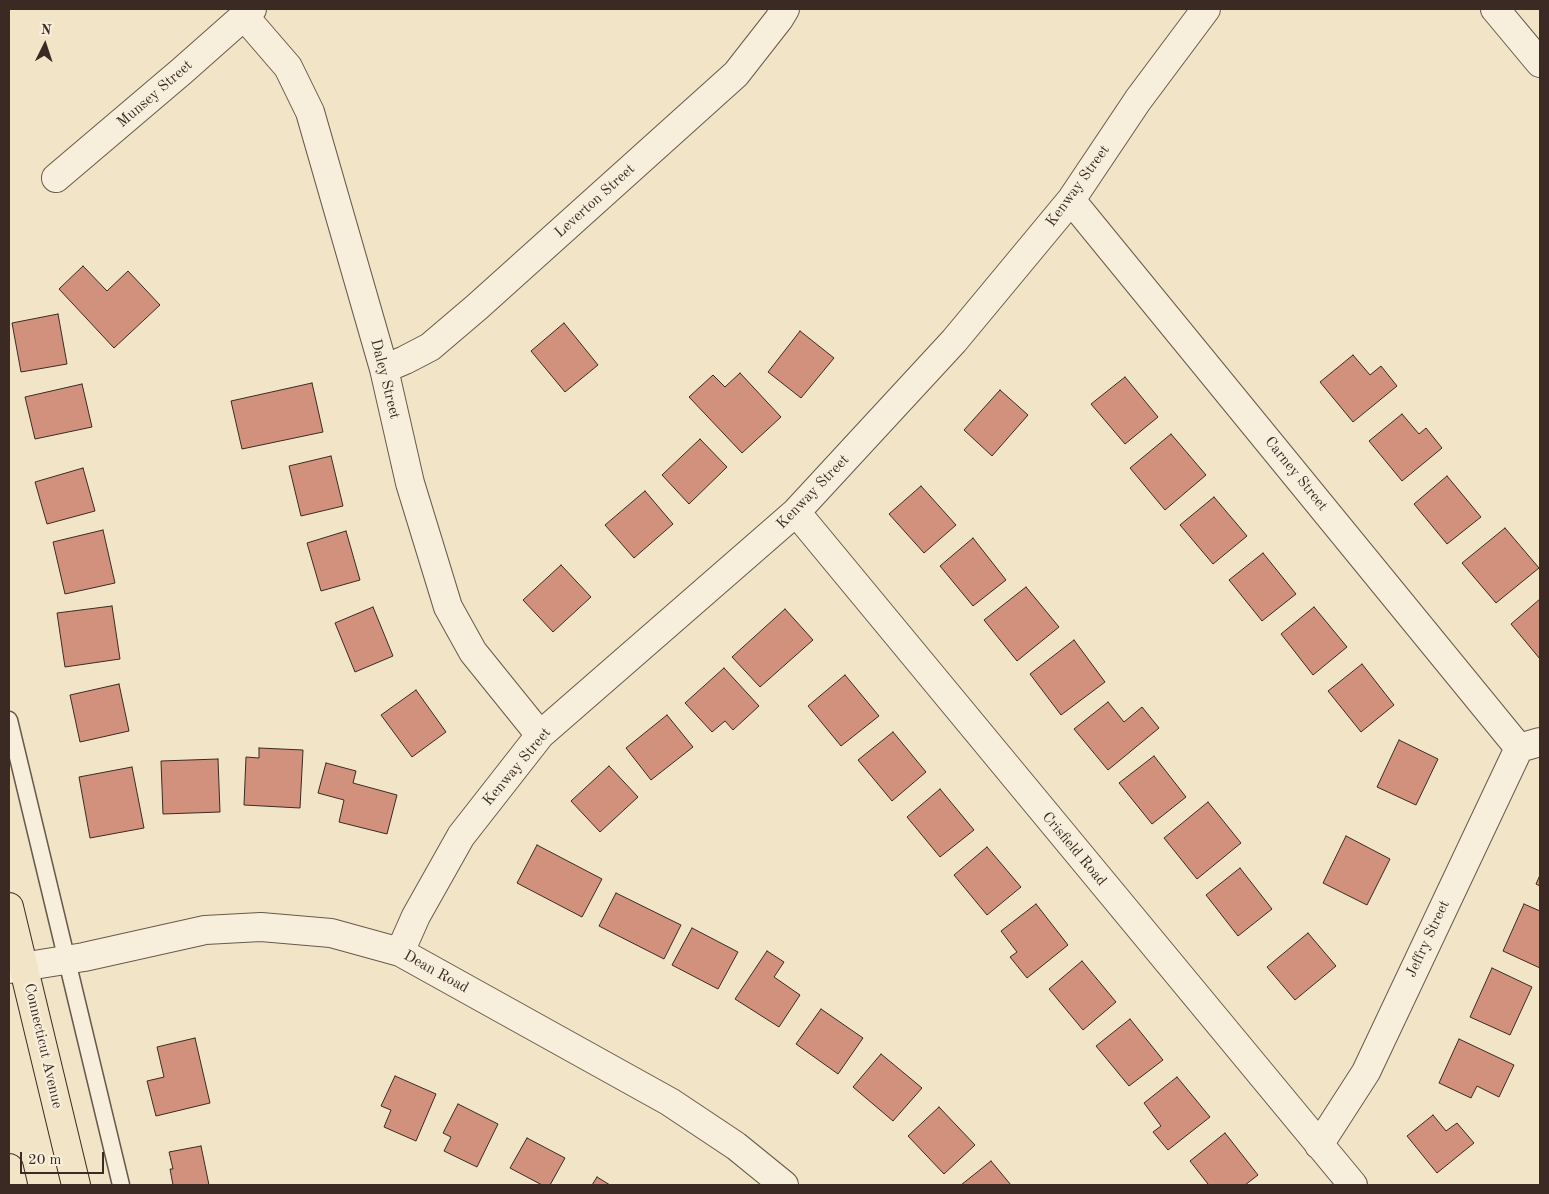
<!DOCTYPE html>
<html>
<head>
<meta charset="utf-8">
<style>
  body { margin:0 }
  #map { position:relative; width:1549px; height:1194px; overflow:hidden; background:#f2e5c7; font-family:"Old Standard TT",serif }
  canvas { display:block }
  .frame { position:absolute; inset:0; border:10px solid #3a2a23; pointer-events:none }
  .north { position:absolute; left:20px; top:20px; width:50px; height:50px; -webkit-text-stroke:4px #f7eedb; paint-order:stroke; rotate:4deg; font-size:14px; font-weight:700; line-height:20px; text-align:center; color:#3a2a23 }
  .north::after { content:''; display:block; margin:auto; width:18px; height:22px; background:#3a2a23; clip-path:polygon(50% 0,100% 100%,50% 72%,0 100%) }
  .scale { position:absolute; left:20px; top:1152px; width:84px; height:22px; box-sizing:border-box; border:2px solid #3a2a23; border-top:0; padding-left:6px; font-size:15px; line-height:18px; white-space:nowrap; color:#3a2a23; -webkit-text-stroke:4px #f7eedb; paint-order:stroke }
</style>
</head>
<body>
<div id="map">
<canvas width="1549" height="1194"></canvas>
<div class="frame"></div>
<div class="north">N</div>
<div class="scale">20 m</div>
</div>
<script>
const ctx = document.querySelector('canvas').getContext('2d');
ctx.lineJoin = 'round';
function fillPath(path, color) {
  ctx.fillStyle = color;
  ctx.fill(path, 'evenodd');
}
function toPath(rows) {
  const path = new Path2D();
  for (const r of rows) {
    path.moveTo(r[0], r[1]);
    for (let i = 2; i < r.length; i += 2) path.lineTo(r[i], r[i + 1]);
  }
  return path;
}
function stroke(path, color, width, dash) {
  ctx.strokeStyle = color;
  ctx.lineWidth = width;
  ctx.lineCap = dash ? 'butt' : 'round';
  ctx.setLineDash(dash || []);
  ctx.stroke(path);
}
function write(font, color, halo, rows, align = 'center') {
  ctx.font = font + ' "Old Standard TT",serif';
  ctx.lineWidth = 4.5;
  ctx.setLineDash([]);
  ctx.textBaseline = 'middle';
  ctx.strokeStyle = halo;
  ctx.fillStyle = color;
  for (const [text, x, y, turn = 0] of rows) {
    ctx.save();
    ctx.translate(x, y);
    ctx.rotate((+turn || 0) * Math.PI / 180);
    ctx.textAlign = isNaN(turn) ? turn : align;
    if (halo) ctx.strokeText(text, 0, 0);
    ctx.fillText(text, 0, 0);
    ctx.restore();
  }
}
const building = toPath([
  [83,266,107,291,128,271,160,305,114,348,59,289,83,266],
  [58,314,67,364,21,372,12,323,58,314],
  [564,323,598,365,565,392,531,351,564,323],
  [800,331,834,358,801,398,768,372,800,331],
  [1353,355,1370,375,1381,366,1397,386,1353,422,1320,382,1353,355],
  [740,373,781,417,742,453,689,397,713,375,725,387,740,373],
  [1125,377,1158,417,1125,444,1091,404,1125,377],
  [312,383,323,432,242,449,231,401,312,383],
  [82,384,92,427,35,439,25,397,82,384],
  [1000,390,1028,415,992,456,964,430,1000,390],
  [1402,414,1419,434,1426,428,1442,448,1402,481,1369,441,1402,414],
  [1171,434,1206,475,1165,510,1130,468,1171,434],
  [700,439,727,467,689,504,662,475,700,439],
  [331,456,343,506,301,516,289,466,331,456],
  [83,468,95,511,47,524,35,482,83,468],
  [1447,476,1481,517,1447,544,1414,504,1447,476],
  [921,486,956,525,924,553,889,514,921,486],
  [645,491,673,524,634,558,605,525,645,491],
  [1214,497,1247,536,1213,564,1180,525,1214,497],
  [1505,528,1539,568,1496,603,1462,563,1505,528],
  [103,530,115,583,65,594,53,542,103,530],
  [346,531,360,580,321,591,307,543,346,531],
  [973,538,1006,580,973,606,940,566,973,538],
  [1263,553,1296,594,1262,621,1229,580,1263,553],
  [561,565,591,597,553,632,523,600,561,565],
  [1026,587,1059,627,1017,661,984,620,1026,587],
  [1540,599,1540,659,1511,624,1540,599],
  [112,606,120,659,65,667,57,613,112,606],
  [373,607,393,656,355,672,335,623,373,607],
  [1314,607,1347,647,1313,675,1281,634,1314,607],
  [785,609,813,640,760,687,732,657,785,609],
  [1074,640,1105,682,1061,715,1030,674,1074,640],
  [1362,664,1394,705,1361,732,1328,691,1362,664],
  [724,668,759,706,733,730,725,721,712,732,685,703,724,668],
  [845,675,879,716,841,746,808,706,845,675],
  [119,684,129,731,80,742,70,695,119,684],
  [416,690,446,732,412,757,381,715,416,690],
  [1108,702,1124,722,1142,707,1159,728,1108,770,1074,729,1108,702],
  [667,715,693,747,651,780,626,748,667,715],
  [893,732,926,772,892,801,858,760,893,732],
  [1399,740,1438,759,1416,805,1377,787,1399,740],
  [259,748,303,750,300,808,244,805,246,757,259,758,259,748],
  [1154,756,1186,797,1152,824,1119,783,1154,756],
  [218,759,220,812,163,814,161,761,218,759],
  [326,763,356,771,353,783,397,795,387,834,339,822,344,800,318,793,326,763],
  [609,766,638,797,600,832,571,801,609,766],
  [132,767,144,828,90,838,79,777,132,767],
  [940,789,974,830,940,857,907,817,940,789],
  [1208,802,1241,843,1197,879,1164,838,1208,802],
  [1346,836,1390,859,1367,905,1323,883,1346,836],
  [537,845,602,879,582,917,517,883,537,845],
  [987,847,1021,887,987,915,954,875,987,847],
  [1240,868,1272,909,1238,936,1206,895,1240,868],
  [1540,875,1540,886,1536,884,1540,875],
  [616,893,681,925,664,959,599,926,616,893],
  [1036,904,1068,945,1027,978,1010,957,1017,952,1001,931,1036,904],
  [1524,904,1540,911,1540,968,1503,951,1524,904],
  [692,928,738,952,718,989,672,965,692,928],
  [1308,933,1336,966,1295,1000,1267,967,1308,933],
  [767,951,784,962,774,977,800,995,779,1027,735,999,767,951],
  [1082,961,1116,1002,1083,1030,1049,989,1082,961],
  [1492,968,1532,987,1510,1035,1470,1017,1492,968],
  [821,1009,863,1038,838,1074,796,1044,821,1009],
  [1130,1019,1163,1060,1129,1086,1096,1046,1130,1019],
  [195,1038,210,1103,156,1116,147,1081,164,1077,157,1047,195,1038],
  [1459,1039,1514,1065,1499,1097,1477,1086,1471,1098,1439,1083,1459,1039],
  [881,1054,922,1088,893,1121,853,1087,881,1054],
  [395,1076,436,1094,416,1141,384,1127,391,1110,381,1106,395,1076],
  [1177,1077,1210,1117,1168,1150,1153,1132,1161,1126,1144,1103,1177,1077],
  [458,1104,498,1124,477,1167,444,1151,451,1137,443,1133,458,1104],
  [939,1107,975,1145,944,1174,908,1136,939,1107],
  [1433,1115,1446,1131,1457,1123,1474,1143,1437,1173,1407,1136,1433,1115],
  [1225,1133,1258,1175,1245,1185,1206,1185,1208,1184,1190,1161,1225,1133],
  [527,1138,565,1158,550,1185,542,1185,510,1168,527,1138],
  [201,1146,209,1185,173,1185,170,1169,173,1169,169,1152,201,1146],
  [991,1161,1011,1185,961,1185,991,1161],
  [597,1177,610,1185,592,1185,597,1177]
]);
fillPath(building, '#d2917c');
stroke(building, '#3a2a23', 1);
const lane = toPath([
  [9,720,121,1185]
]);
const street = toPath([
  [1495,9,1540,63],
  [244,16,288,67,310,112,384,369,410,483,448,607,473,652,540,735],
  [56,178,182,71,252,9],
  [1071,200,1519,748],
  [384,369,405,360,430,347,477,307,736,74,779,19,785,9],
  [796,512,1353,1185],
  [400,952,416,916,461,836,540,735,796,512,954,341,1071,200,1138,100,1206,9],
  [9,969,84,957,205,930,261,927,331,933,400,952,670,1102,736,1146,784,1185],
  [1319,1145,1366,1072,1519,748,1540,742]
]);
const primary = toPath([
  [9,907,76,1185],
  [9,1168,13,1185]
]);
stroke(lane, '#68594c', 19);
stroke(street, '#68594c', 30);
stroke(primary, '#3a2a23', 30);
stroke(lane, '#f7eedb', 16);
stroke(street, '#f7eedb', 28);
stroke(primary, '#f2e5c7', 28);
write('15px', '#3a2a23', '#f7eedb', [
  ["Munsey Street",155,94,-41],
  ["Kenway Street",1078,186,-54],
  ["Leverton Street",595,201,-42],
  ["Daley Street",385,379,76],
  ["Carney Street",1296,474,51],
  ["Kenway Street",813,492,-46],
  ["Kenway Street",517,767,-50],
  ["Crisfield Road",1074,849,50],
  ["Jeffry Street",1428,939,-65],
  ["Dean Road",436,972,29],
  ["Connecticut Avenue",43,1046,77]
]);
</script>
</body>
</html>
